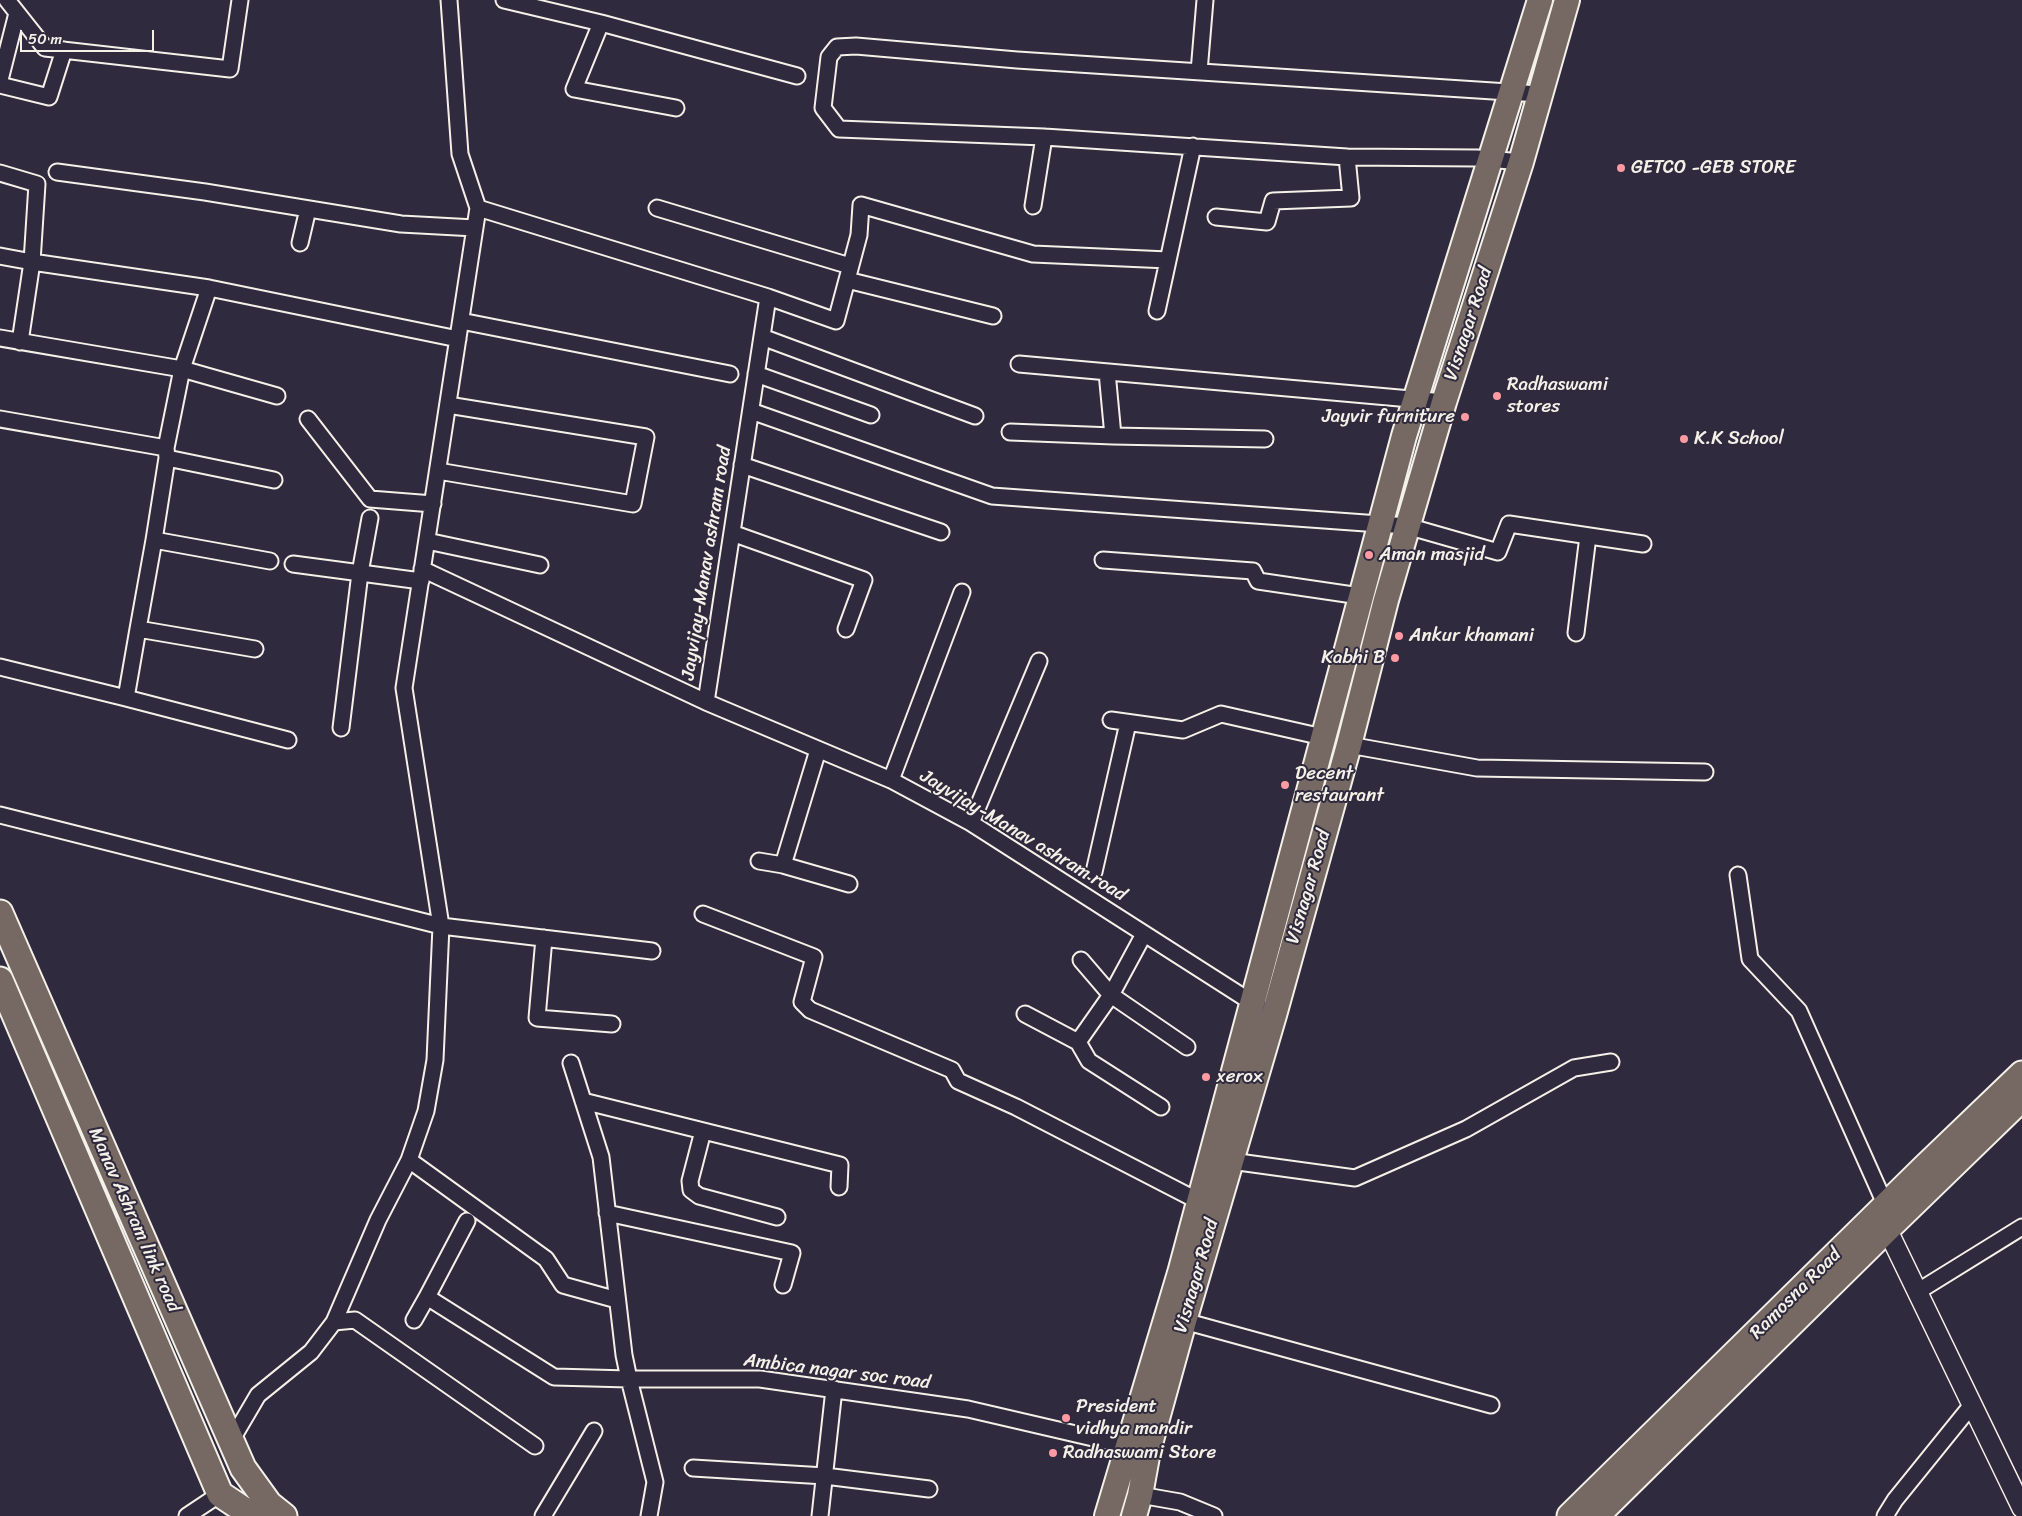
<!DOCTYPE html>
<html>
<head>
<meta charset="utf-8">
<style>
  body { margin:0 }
  #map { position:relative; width:2022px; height:1516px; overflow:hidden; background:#2f2a3d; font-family:Sriracha,sans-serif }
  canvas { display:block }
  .scale { position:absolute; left:20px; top:30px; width:134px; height:22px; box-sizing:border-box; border:2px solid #f4f1e8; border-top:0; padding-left:6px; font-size:15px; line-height:18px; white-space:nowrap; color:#f4f1e8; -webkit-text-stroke:4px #2f2a3d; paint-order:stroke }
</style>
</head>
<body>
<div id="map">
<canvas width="2022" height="1516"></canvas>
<div class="scale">50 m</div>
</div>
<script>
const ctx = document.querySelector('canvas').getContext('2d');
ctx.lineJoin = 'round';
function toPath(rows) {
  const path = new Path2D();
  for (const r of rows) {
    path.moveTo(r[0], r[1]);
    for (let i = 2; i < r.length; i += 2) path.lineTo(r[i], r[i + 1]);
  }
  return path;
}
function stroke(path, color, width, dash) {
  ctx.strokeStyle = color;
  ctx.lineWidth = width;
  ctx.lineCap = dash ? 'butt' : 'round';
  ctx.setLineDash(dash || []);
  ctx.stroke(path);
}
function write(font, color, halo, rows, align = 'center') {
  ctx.font = font + ' Sriracha,sans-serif';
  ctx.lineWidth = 4;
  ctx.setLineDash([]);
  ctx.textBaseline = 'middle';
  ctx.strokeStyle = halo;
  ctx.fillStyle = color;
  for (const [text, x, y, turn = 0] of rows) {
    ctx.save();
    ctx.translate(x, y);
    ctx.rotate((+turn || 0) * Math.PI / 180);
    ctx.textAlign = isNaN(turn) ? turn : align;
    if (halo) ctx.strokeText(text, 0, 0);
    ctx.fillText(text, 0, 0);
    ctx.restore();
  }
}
const minor = toPath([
  [7,0,45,48,230,69,240,0],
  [504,0,601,23,797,76],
  [601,23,574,89,676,108],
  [1199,72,1205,0],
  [0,80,17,13],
  [0,85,49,97,64,50],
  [1044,137,1347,157],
  [57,172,205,192,401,224,475,228],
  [0,173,37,184,32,262,209,288,458,339],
  [1033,206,1044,137,839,129,823,108,829,57,837,47,856,46,1017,60,1539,94],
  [478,208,768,297,706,702],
  [657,208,850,266],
  [1216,217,1267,222,1273,201,1351,198,1347,157,1477,158,1521,162],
  [300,243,308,209],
  [0,256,32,262,20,342],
  [847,280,993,316],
  [209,288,182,369,166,448,167,458,154,540,138,629,255,649],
  [768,297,836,321,859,235,861,205,1033,254,1168,260],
  [1157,311,1193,146],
  [461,321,730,374],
  [762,337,975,416],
  [0,338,182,369,277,396],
  [1019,364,1444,402],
  [1107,372,1113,436,1265,439],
  [756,374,871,415],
  [751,411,992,496,1407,526,1498,552,1509,524,1643,544],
  [0,419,166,448],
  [308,419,370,499,433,504],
  [1010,432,1113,436],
  [167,458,274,480],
  [742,465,941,532],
  [438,471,633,504,646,437,448,405],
  [732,533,864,580,846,629],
  [154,540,270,561],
  [427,541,540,565],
  [1103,560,1253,571,1258,581,1360,596],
  [293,564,421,581],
  [422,569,706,702,891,780,971,823,1259,1007],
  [1576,633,1588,536],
  [0,667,126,698,138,629],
  [126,698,288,740],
  [1111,720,1183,730,1221,714,1327,738],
  [341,728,360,573,370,518],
  [1349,745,1477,768,1705,772],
  [818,750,783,865,849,884],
  [891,780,962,592],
  [0,815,441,926,652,951],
  [971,823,1039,661],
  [759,861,783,865],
  [1094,872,1128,723],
  [1738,875,1750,959,1799,1011,1886,1206],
  [703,914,814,957,802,1002,810,1010,952,1070,958,1081,1016,1107,1206,1205],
  [544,938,537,1018,612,1024],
  [1081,960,1111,995,1144,934],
  [1025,1014,1078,1042,1089,1061,1161,1107],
  [1078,1042,1111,995,1187,1047],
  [571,1063,601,1157,624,1355,629,1379,760,1379,968,1409,1136,1448],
  [583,1101,840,1165,839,1187],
  [703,1131,690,1181,691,1190,699,1196,777,1217],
  [409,1160,546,1259,563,1285,617,1300],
  [1231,1161,1355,1178,1466,1129,1574,1068,1611,1062],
  [607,1213,792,1253,783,1285],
  [467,1221,427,1297,554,1377,629,1379,655,1482,649,1516],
  [1917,1292,2022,1227],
  [414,1320,427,1297],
  [1184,1321,1491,1405],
  [334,1322,355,1320,535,1446],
  [231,1441,258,1395,311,1352,334,1322,378,1220,409,1160,426,1111,435,1060,441,926,404,688,478,208,460,154,449,0],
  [693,1468,825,1476,929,1489],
  [1140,1495,1180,1502,1214,1516],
  [187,1516,220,1494],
  [543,1516,594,1431],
  [820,1516,834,1389],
  [1885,1516,1895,1500,1971,1406]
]);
const tertiary = toPath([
  [1887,1229,2022,1508]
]);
const primary = toPath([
  [1107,1516,1180,1273,1404,436,1540,0],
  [1134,1516,1140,1495,1148,1451,1184,1321,1274,1015,1349,745,1386,600,1444,402,1521,162,1567,0]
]);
const trunk = toPath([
  [0,913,243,1468,269,1504,284,1516],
  [0,980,220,1494,253,1516],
  [1570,1516,1924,1168,2022,1074],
  [1596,1516,1887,1229,2022,1098]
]);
stroke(minor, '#f4f1e8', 19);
stroke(tertiary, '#f4f1e8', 22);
stroke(primary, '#f4f1e8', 28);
stroke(trunk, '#f4f1e8', 29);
stroke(minor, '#2f2a3d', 15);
stroke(tertiary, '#2f2a3d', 19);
stroke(primary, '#766964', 24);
stroke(trunk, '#766964', 25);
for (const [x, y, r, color] of [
  [1621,168,5,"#ff9aa2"],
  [1497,396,5,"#ff9aa2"],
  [1465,417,5,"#ff9aa2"],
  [1684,439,5,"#ff9aa2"],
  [1369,555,5,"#ff9aa2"],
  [1399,636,5,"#ff9aa2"],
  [1395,658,5,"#ff9aa2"],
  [1285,785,5,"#ff9aa2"],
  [1206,1077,5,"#ff9aa2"],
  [1066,1418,5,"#ff9aa2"],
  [1053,1453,5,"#ff9aa2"]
]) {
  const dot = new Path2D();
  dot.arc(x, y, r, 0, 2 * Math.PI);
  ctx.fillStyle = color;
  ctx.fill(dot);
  stroke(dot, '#2f2a3d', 2);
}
write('19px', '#f4f1e8', '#2f2a3d', [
  ["GETCO -GEB STORE",1631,168],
  ["Radhaswami",1507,385],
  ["stores",1507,407],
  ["Jayvir furniture",1455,417,"right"],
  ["K.K School",1694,439],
  ["Aman masjid",1379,555],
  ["Ankur khamani",1409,636],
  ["Kabhi B",1385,658,"right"],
  ["Decent",1295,774],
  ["restaurant",1295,796],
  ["xerox",1216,1077],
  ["President",1076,1407],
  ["vidhya mandir",1076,1429],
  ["Radhaswami Store",1063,1453]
], 'left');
write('19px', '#f4f1e8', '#2f2a3d', [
  ["Visnagar Road",1469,324,-72],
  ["Jayvijay-Manav ashram road",707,563,-81],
  ["Jayvijay-Manav ashram road",1023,836,31],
  ["Visnagar Road",1309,887,-74],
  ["Manav Ashram link road",134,1220,66],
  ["Visnagar Road",1197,1276,-74],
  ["Ramosna Road",1796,1294,-45],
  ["Ambica nagar soc road",837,1372,7]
]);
</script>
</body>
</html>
